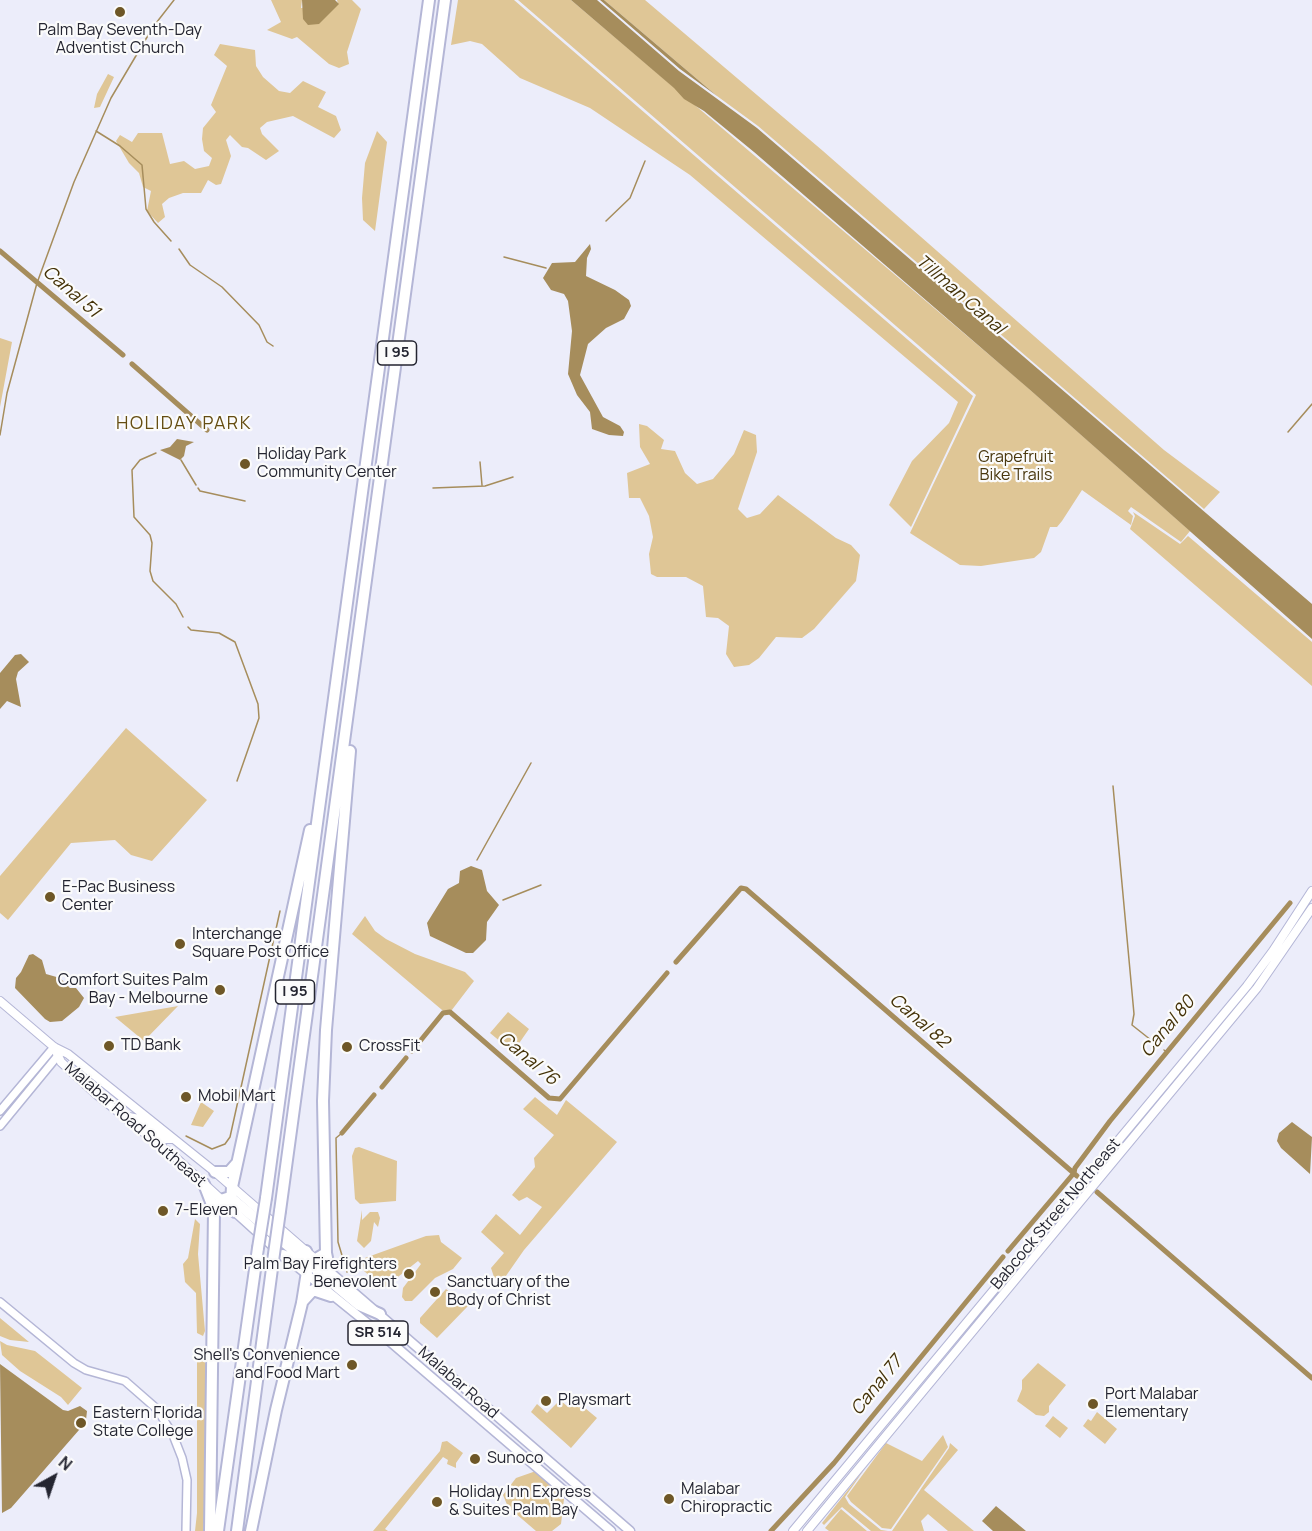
<!DOCTYPE html>
<html>
<head>
<meta charset="utf-8">
<style>
  body { margin:0 }
  #map { position:relative; width:1312px; height:1531px; overflow:hidden; background:#ecedfa; font-family:Manrope,sans-serif }
  canvas { display:block }
  .north { position:absolute; left:24px; top:1447px; width:60px; height:60px; -webkit-text-stroke:4px #fbfbfb; paint-order:stroke; rotate:40deg; font-size:16px; font-weight:700; line-height:24px; text-align:center; color:#242531 }
  .north::after { content:''; display:block; margin:auto; width:21px; height:27px; background:#242531; clip-path:polygon(50% 0,100% 100%,50% 72%,0 100%) }
</style>
</head>
<body>
<div id="map">
<canvas width="1312" height="1531"></canvas>
<div class="north">N</div>
</div>
<script>
const ctx = document.querySelector('canvas').getContext('2d');
ctx.lineJoin = 'round';
function fillPath(path, color) {
  ctx.fillStyle = color;
  ctx.fill(path, 'evenodd');
}
function toPath(rows) {
  const path = new Path2D();
  for (const r of rows) {
    path.moveTo(r[0], r[1]);
    for (let i = 2; i < r.length; i += 2) path.lineTo(r[i], r[i + 1]);
  }
  return path;
}
function stroke(path, color, width, dash) {
  ctx.strokeStyle = color;
  ctx.lineWidth = width;
  ctx.lineCap = dash ? 'butt' : 'round';
  ctx.setLineDash(dash || []);
  ctx.stroke(path);
}
function write(font, color, halo, rows, align = 'center') {
  ctx.font = font + ' Manrope,sans-serif';
  ctx.lineWidth = 4.5;
  ctx.setLineDash([]);
  ctx.textBaseline = 'middle';
  ctx.strokeStyle = halo;
  ctx.fillStyle = color;
  for (const [text, x, y, turn = 0] of rows) {
    ctx.save();
    ctx.translate(x, y);
    ctx.rotate((+turn || 0) * Math.PI / 180);
    ctx.textAlign = isNaN(turn) ? turn : align;
    if (halo) ctx.strokeText(text, 0, 0);
    ctx.fillText(text, 0, 0);
    ctx.restore();
  }
}
fillPath(toPath([
  [271,0,302,0,301,8,338,4,337,0,352,0,361,9,347,52,349,64,339,68,329,64,297,37,292,39,267,30,281,22],
  [458,0,514,0,973,396,911,527,889,505,912,461,949,423,958,402,690,175,590,108,520,78,482,44,470,41,451,45],
  [518,0,571,0,1019,380,1190,531,1181,542,1131,507,1128,511,1133,516,1131,525,1082,490,1062,521,1057,527,1050,527,1041,552,1034,558,981,566,960,565,910,533,976,395],
  [604,0,645,0,823,151,1164,450,1220,492,1204,509,758,126,717,96],
  [220,44,255,50,256,66,263,77,279,91,290,93,303,81,326,92,318,107,336,116,341,130,334,138,293,116,267,122,260,128,262,134,279,151,266,160,248,148,242,147,230,135,226,140,231,156,221,184,216,185,208,180,201,193,183,193,169,198,162,204,165,217,158,223,147,211,151,191,143,187,139,173,129,163,116,141,120,135,132,142,138,133,162,133,170,164,184,161,195,169,209,166,212,158,204,151,202,139,203,128,216,112,211,105,227,66,214,55],
  [108,74,114,77,100,107,94,108,97,94],
  [377,131,387,142,375,231,363,220,362,198,365,163],
  [0,338,12,342,0,407],
  [639,424,647,426,664,440,661,449,675,451,685,473,697,484,713,479,734,454,744,430,756,435,757,452,738,509,747,518,760,514,778,495,836,538,851,545,860,555,856,581,814,629,802,638,776,637,759,658,749,665,734,667,726,654,729,626,718,618,706,617,703,586,686,577,657,577,651,574,649,554,653,537,649,516,640,498,629,498,627,473,650,464,640,447],
  [1133,512,1180,544,1188,536,1312,642,1312,686,1130,529,1135,516],
  [126,728,207,800,152,861,131,855,115,840,71,843,8,920,0,913,0,876],
  [365,916,375,931,386,939,415,954,465,972,474,981,448,1015,352,934],
  [178,1006,144,1041,115,1017],
  [508,1012,529,1029,513,1052,490,1033],
  [535,1097,557,1115,566,1100,617,1142,524,1250,501,1283,494,1277,491,1268,504,1253,481,1232,496,1214,520,1235,542,1207,527,1197,519,1201,512,1195,535,1167,534,1158,554,1135,523,1109],
  [201,1102,214,1111,203,1127,191,1125],
  [359,1147,397,1161,396,1201,360,1204,355,1199,352,1156,355,1148],
  [362,1210,362,1220,370,1212,378,1212,380,1218,378,1227,374,1222,371,1241,364,1248,357,1241],
  [195,1219,200,1224,198,1254,205,1331,203,1336,197,1333,196,1293,185,1282,183,1264,188,1258],
  [439,1235,441,1242,462,1258,453,1269,435,1278,412,1301,405,1301,402,1297,403,1288,421,1264,418,1261,384,1288,364,1271,362,1259,426,1236],
  [446,1289,468,1306,437,1338,420,1323,420,1318],
  [0,1318,29,1342,10,1340,0,1336],
  [0,1341,7,1345,35,1351,82,1388,68,1405,61,1397,20,1371,2,1355],
  [203,1349,206,1353,206,1504,203,1531,195,1531,197,1513,197,1350],
  [1038,1363,1066,1385,1049,1406,1049,1412,1044,1416,1036,1415,1017,1401,1022,1389,1022,1380],
  [574,1399,597,1418,571,1448,531,1412,537,1404,547,1413,560,1400,567,1406],
  [1097,1412,1117,1429,1105,1444,1083,1426,1088,1419,1091,1421],
  [1053,1416,1068,1428,1060,1438,1045,1426],
  [943,1435,948,1447,891,1529,882,1528,851,1502,847,1496,886,1443,922,1461],
  [447,1441,463,1453,456,1463,456,1468,447,1464,448,1460,443,1457,385,1529,388,1531,373,1531,440,1451,442,1442],
  [950,1443,958,1450,924,1490,974,1531,948,1531,928,1514,921,1521,924,1531,892,1531,949,1448],
  [866,1467,845,1497,849,1504,881,1530,888,1531,871,1531,842,1507,824,1525,822,1523],
  [536,1471,564,1499,561,1524,552,1531,536,1531,508,1507,503,1495,516,1478],
  [841,1509,867,1531,829,1531,825,1528]
]), '#dfc696');
fillPath(toPath([
  [302,0,335,0,339,4,319,24,308,25,303,19],
  [571,0,597,0,679,71,757,128,1312,604,1312,639,1029,389,754,152,704,111,684,99,674,88],
  [600,0,604,0,717,96,680,69],
  [590,244,591,249,587,258,586,276,615,290,629,300,631,306,624,319,606,328,588,344,580,375,603,417,620,426,624,432,623,436,609,435,592,429,590,412,577,395,568,374,572,331,568,301,564,294,551,290,543,278,552,263,575,262],
  [177,439,194,442,186,446,184,456,180,460,160,450,170,447],
  [21,654,29,662,18,672,16,679,21,707,7,701,0,709,0,673,15,655],
  [471,866,482,870,487,891,499,905,487,922,486,940,473,953,466,953,430,936,427,923,448,889,459,883,460,871],
  [33,954,42,960,46,974,60,978,70,988,76,988,84,998,79,1007,62,1021,50,1022,45,1019,15,988,16,978,21,972,29,955],
  [1292,1122,1312,1137,1310,1174,1281,1148,1277,1141,1279,1133],
  [0,1364,63,1410,68,1411,80,1406,87,1411,86,1420,79,1430,11,1508,2,1513],
  [996,1506,1026,1531,993,1531,982,1521]
]), '#a68d5c');
stroke(toPath([
  [96,131,120,146,142,165,146,209,154,222,171,241],
  [606,221,630,198,645,161],
  [179,249,190,265,222,287,259,325,267,342,273,346],
  [504,257,546,268],
  [1288,432,1312,404],
  [0,435,7,393,37,283,74,182,111,98,153,27,174,0],
  [156,453,140,460,132,470,134,517,150,535,152,543,150,571,153,581,176,604,183,617],
  [181,460,196,485],
  [480,462,482,485],
  [198,488,200,491,245,501],
  [433,488,485,486,513,477],
  [188,627,191,630,219,633,235,642,258,704,259,718,237,781],
  [1113,786,1134,1014,1132,1025,1156,1044],
  [477,860,531,763],
  [503,900,541,885],
  [1164,1050,1167,1052],
  [342,1133,336,1138,338,1242,347,1272],
  [186,1136,212,1149,225,1144,230,1137,280,911]
]), '#a68d5c', 1.5);
stroke(toPath([
  [0,251,123,355],
  [132,364,207,430],
  [676,962,741,888,746,889,1077,1176],
  [412,1051,443,1013,450,1012,549,1098,560,1099,667,973],
  [382,1087,406,1058],
  [342,1133,374,1095],
  [1097,1192,1312,1378],
  [1008,1251,1074,1173,1075,1168,1110,1121,1290,903],
  [771,1531,834,1463,1003,1257]
]), '#a68d5c', 5);
const tertiary = toPath([
  [0,1111,54,1047],
  [0,1126,60,1053],
  [0,1302,74,1363,86,1370,125,1381,157,1409,173,1435,182,1458,187,1480,186,1531]
]);
const secondary = toPath([
  [0,1001,54,1047,68,1054,215,1172,329,1271],
  [54,1047,61,1062,96,1094,177,1159,225,1203],
  [124,1116,139,1119,164,1139,171,1139],
  [793,1531,1247,986,1273,951,1312,891],
  [807,1531,1257,988,1312,908]
]);
const primary = toPath([
  [235,1212,277,1250],
  [289,1260,387,1339,611,1531],
  [330,1272,630,1531]
]);
const motorway = toPath([
  [215,1172,229,1172,236,1164],
  [204,1184,214,1210,210,1531],
  [266,1198,429,0],
  [214,1210,221,1200,230,1197,359,1305,380,1314],
  [280,1211,445,0],
  [235,1212,231,1203,232,1187,310,830],
  [283,1255,299,1262,309,1263,326,1253],
  [330,1272,326,1253,323,1101,326,1030,350,751],
  [302,1302,313,1290,331,1296],
  [218,1531,258,1248],
  [237,1531,273,1261],
  [251,1531,276,1410,302,1303,309,1259,306,1251]
]);
stroke(tertiary, '#b4b6d6', 10);
stroke(secondary, '#b4b6d6', 10);
stroke(primary, '#b4b6d6', 11);
stroke(motorway, '#b4b6d6', 14);
stroke(tertiary, '#fff', 7);
stroke(secondary, '#fff', 8);
stroke(primary, '#fff', 8);
stroke(motorway, '#fff', 10);
const motorwayBridge = toPath([
  [258,1248,266,1198],
  [273,1261,280,1211]
]);
stroke(motorwayBridge, '#b4b6d6', 14, []);
stroke(motorwayBridge, '#fff', 10);
for (const [x, y, r, color] of [
  [120,12,6,"#6e5727"],
  [245,464,6,"#6e5727"],
  [50,897,6,"#6e5727"],
  [180,944,6,"#6e5727"],
  [220,990,6,"#6e5727"],
  [109,1046,6,"#6e5727"],
  [347,1047,6,"#6e5727"],
  [186,1097,6,"#6e5727"],
  [163,1211,6,"#6e5727"],
  [409,1274,6,"#6e5727"],
  [435,1292,6,"#6e5727"],
  [352,1365,6,"#6e5727"],
  [546,1401,6,"#6e5727"],
  [1093,1404,6,"#6e5727"],
  [81,1423,6,"#6e5727"],
  [475,1459,6,"#6e5727"],
  [669,1499,6,"#6e5727"],
  [437,1502,6,"#6e5727"]
]) {
  const dot = new Path2D();
  dot.arc(x, y, r, 0, 2 * Math.PI);
  ctx.fillStyle = color;
  ctx.fill(dot);
  stroke(dot, '#fbfbfb', 2);
}
for (const [x, y, w] of [
  [397,353,39],
  [295,992,39],
  [378,1333,60]
]) {
  const box = new Path2D();
  box.roundRect(x - w / 2, y - 12, w, 24, 4.5);
  ctx.fillStyle = '#fbfbfb';
  ctx.fill(box);
  stroke(box, '#242531', 1.5);
}
write('bold 15px', '#242531', null, [
  ["I 95",397,353],
  ["I 95",295,992],
  ["SR 514",378,1333]
]);
write('16px', '#242531', '#fbfbfb', [
  ["Palm Bay Seventh-Day",120,31,"center"],
  ["Adventist Church",120,49,"center"],
  ["Holiday Park",257,455],
  ["Community Center",257,473],
  ["E-Pac Business",62,888],
  ["Center",62,906],
  ["Interchange",192,935],
  ["Square Post Office",192,953],
  ["Comfort Suites Palm",208,981,"right"],
  ["Bay - Melbourne",208,999,"right"],
  ["TD Bank",121,1046],
  ["CrossFit",359,1047],
  ["Mobil Mart",198,1097],
  ["7-Eleven",175,1211],
  ["Palm Bay Firefighters",397,1265,"right"],
  ["Benevolent",397,1283,"right"],
  ["Sanctuary of the",447,1283],
  ["Body of Christ",447,1301],
  ["Shell's Convenience",340,1356,"right"],
  ["and Food Mart",340,1374,"right"],
  ["Port Malabar",1105,1395],
  ["Elementary",1105,1413],
  ["Playsmart",558,1401],
  ["Eastern Florida",93,1414],
  ["State College",93,1432],
  ["Sunoco",487,1459],
  ["Malabar",681,1490],
  ["Chiropractic",681,1508],
  ["Holiday Inn Express",449,1493],
  ["& Suites Palm Bay",449,1511]
], 'left');
write('16px', '#49370e', '#fbfbfb', [
  ["Grapefruit",1016,458],
  ["Bike Trails",1016,476]
]);
write('16px', '#242531', '#fbfbfb', [
  ["Malabar Road Southeast",135,1125,41],
  ["Babcock Street Northeast",1056,1214,-50],
  ["Malabar Road",458,1383,41]
]);
write('italic 18px', '#443208', '#fbfbfb', [
  ["Canal 51",71,292,41],
  ["Tillman Canal",960,295,41],
  ["Canal 82",919,1021,41],
  ["Canal 80",1168,1027,-50],
  ["Canal 76",528,1059,40],
  ["Canal 77",877,1386,-51]
]);
ctx.letterSpacing = '1.5px';
write('18px', '#654d12', '#fbfbfb', [
  ["HOLIDAY PARK",184,424]
]);
ctx.letterSpacing = '0px';
</script>
</body>
</html>
